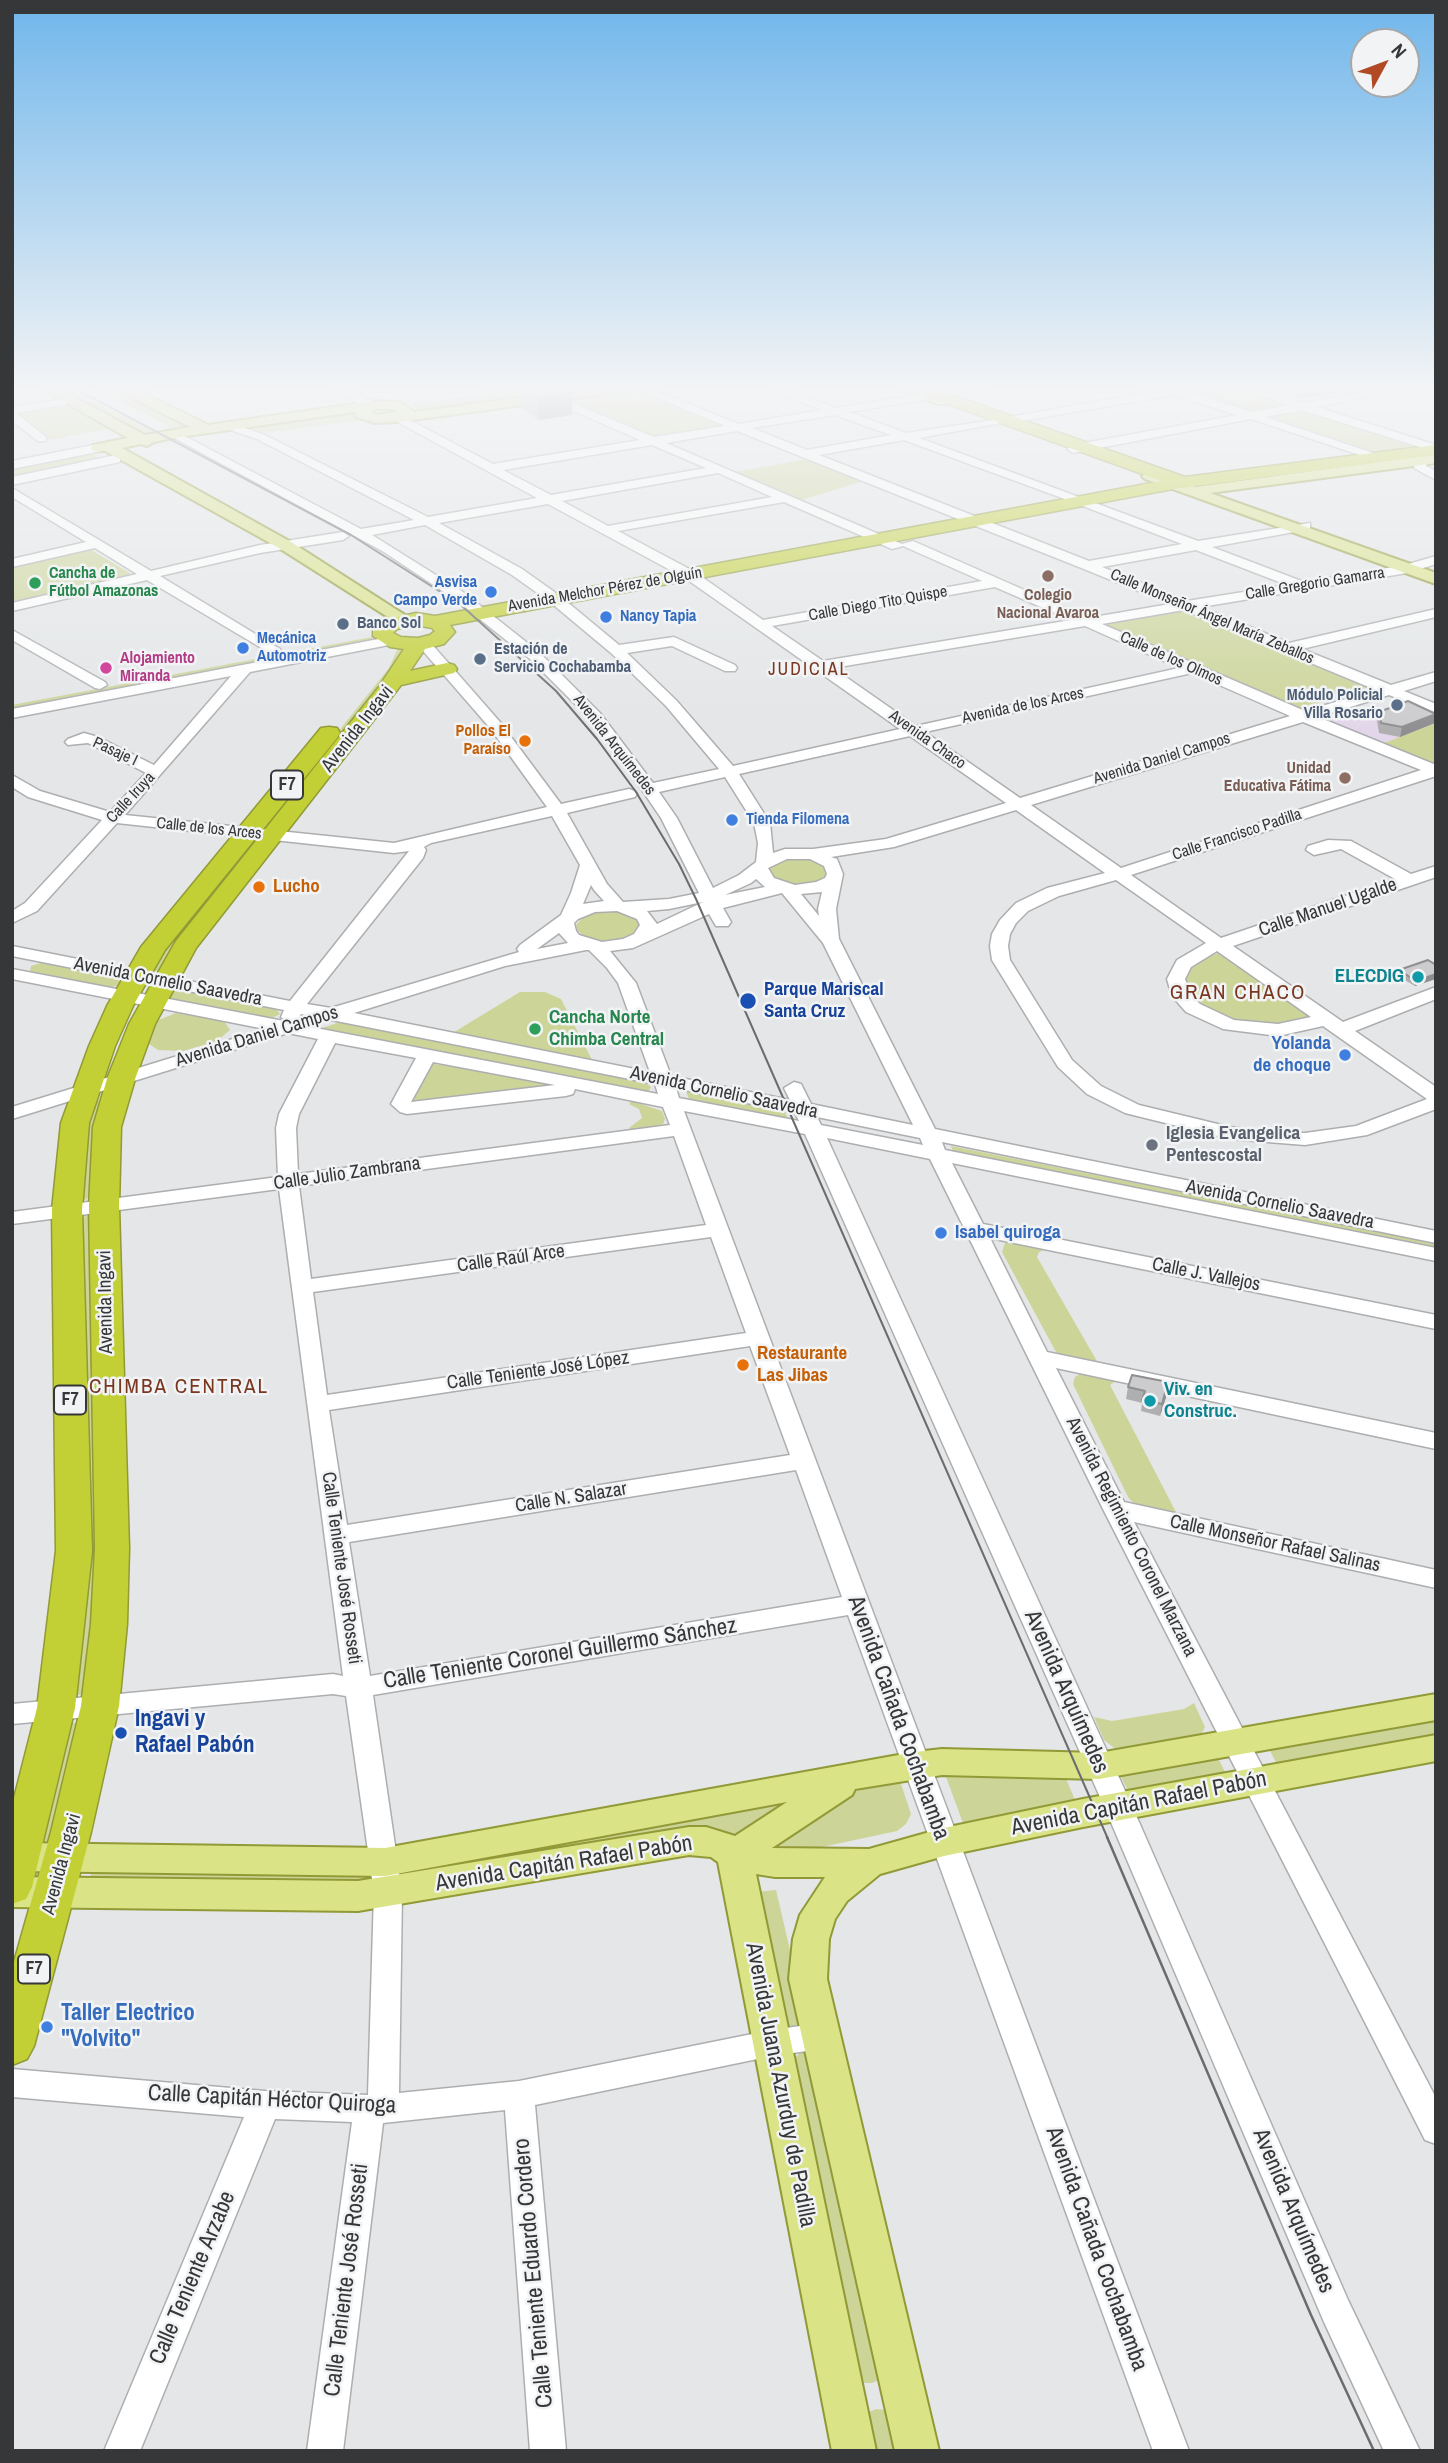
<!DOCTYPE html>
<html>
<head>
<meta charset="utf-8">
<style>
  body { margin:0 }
  #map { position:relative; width:1448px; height:2463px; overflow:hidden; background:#e4e6e8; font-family:"Archivo Narrow",sans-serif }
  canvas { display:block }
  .frame { position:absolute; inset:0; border:14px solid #363738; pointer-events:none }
  .north { position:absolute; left:1350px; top:28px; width:70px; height:70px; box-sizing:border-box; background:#f1f3f5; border:2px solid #a6a8a9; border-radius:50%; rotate:49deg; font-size:19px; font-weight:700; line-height:28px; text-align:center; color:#363738 }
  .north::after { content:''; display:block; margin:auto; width:24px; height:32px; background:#b04924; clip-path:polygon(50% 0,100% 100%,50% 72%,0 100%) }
</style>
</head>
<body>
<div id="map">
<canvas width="1448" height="2463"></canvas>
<div class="frame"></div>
<div class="north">N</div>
</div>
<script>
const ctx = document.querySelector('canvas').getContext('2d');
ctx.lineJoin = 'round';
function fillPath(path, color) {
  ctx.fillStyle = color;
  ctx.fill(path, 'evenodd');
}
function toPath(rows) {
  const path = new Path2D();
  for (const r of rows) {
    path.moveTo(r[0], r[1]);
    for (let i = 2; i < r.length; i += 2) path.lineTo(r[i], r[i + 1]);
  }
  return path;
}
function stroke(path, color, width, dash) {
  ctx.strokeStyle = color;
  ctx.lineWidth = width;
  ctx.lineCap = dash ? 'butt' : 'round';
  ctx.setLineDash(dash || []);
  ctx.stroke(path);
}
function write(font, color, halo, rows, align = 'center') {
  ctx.font = font + ' "Archivo Narrow",sans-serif';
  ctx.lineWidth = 5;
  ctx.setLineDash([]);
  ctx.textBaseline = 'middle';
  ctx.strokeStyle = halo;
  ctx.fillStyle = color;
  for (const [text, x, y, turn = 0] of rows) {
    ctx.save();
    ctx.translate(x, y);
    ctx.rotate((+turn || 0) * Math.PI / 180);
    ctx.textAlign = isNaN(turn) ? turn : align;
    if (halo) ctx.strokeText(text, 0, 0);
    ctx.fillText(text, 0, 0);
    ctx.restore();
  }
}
fillPath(toPath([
  [1375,704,1397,714,1436,716,1436,723,1382,744,1329,720]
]), '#e4d6ea');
fillPath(toPath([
  [52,387,67,387,156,434,142,436],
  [538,387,610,387,415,412,415,408,409,404],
  [1167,387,1238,387,1287,405,1246,412],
  [636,389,640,390,730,425,656,438,569,402,569,399,577,396],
  [130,395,190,426,190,427,174,429,114,399],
  [68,405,112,428,50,440,17,412],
  [1292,409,1308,410,1411,444,1413,446,1377,453,1367,452,1265,418,1264,415],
  [353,411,354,416,363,420,265,433,243,426],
  [91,453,101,459,12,478,12,468],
  [813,458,867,480,798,501,729,473],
  [88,548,133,575,12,604,12,564],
  [1179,610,1186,610,1370,687,1298,710,1107,628,1106,624],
  [372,637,373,643,12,710,12,705],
  [398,648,411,650,271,826,263,826,389,668],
  [1436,723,1436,768,1379,745],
  [251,839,260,840,160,971,152,971,168,943],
  [788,858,814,860,824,866,826,875,818,882,793,885,773,879,768,872,770,866],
  [614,910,636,917,641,925,637,933,624,940,605,942,587,939,577,930,576,925,585,915],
  [1218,953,1312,1018,1291,1024,1246,1025,1213,1014,1188,995,1184,977,1187,970,1197,962],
  [44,962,117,976,122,980,119,985,108,988,30,971,31,966],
  [181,989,276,1009,280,1014,270,1019,168,999,173,991],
  [520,992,545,992,561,999,592,1060,451,1034],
  [176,1013,224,1021,230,1030,217,1041,183,1051,158,1050,149,1044,148,1035,154,1022],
  [340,1022,642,1080,651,1087,648,1092,319,1029],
  [427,1063,482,1071,552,1084,547,1088,412,1104,411,1100],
  [684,1087,782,1106,789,1121,690,1101],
  [96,1100,101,1101,92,1194,85,1200,81,1198,85,1125],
  [632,1101,662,1111,665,1119,663,1124,630,1133,629,1128,642,1118,639,1109,629,1104],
  [951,1146,1436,1243,1436,1248,953,1151],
  [88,1216,91,1219,99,1559,86,1691,81,1695,75,1694,81,1217],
  [1011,1240,1049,1248,1039,1252,1037,1257,1098,1363,1061,1355,1056,1352,1002,1252,1005,1243],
  [1080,1374,1118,1380,1110,1385,1178,1516,1136,1506,1128,1497,1073,1384,1075,1377],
  [1194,1703,1205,1727,1200,1737,1118,1751,1104,1740,1094,1717,1112,1721,1184,1709],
  [1436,1716,1436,1736,1278,1766,1268,1747],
  [67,1723,83,1723,54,1843,37,1843],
  [1217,1756,1226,1774,1128,1791,1119,1773],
  [945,1774,1064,1774,1075,1800,964,1826],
  [900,1781,911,1814,906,1824,897,1831,808,1850,770,1849,867,1784],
  [802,1797,735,1841,407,1878,407,1867],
  [92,1870,365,1871,363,1885,89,1883],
  [776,1890,796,1976,801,2024,795,2027,783,2024,756,1892],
  [801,2052,808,2054,881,2379,872,2383,864,2383,857,2377,790,2062],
  [876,2409,886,2410,892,2416,899,2451,867,2451,867,2413]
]), '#ccd498');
const minor = toPath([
  [133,387,157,387,128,394,122,391,133,387],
  [328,387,342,387,381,405,375,408,360,405,328,387],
  [481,387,496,387,500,390,494,393,481,387],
  [632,387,646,387,739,424,822,410,764,387,779,387,836,408,963,387,988,387,983,390,849,412,906,433,1000,419,1000,423,996,424,919,438,1198,541,1310,523,1310,529,1305,530,1212,547,1304,582,1405,565,1436,556,1436,564,1407,573,1201,607,1289,643,1436,609,1436,617,1302,649,1391,685,1436,672,1436,681,1404,691,1436,704,1436,713,1389,695,1318,717,1436,765,1436,776,1131,875,1221,938,1395,879,1341,849,1314,855,1306,850,1308,846,1328,840,1351,841,1411,874,1436,866,1436,877,1233,946,1343,1022,1436,987,1436,999,1355,1031,1436,1087,1436,1109,1367,1135,1305,1145,1230,1139,1125,1113,1087,1094,1058,1067,992,960,990,946,992,934,1000,920,1016,903,1047,888,1105,873,1016,810,894,847,831,857,837,859,843,874,836,909,839,939,935,1129,1436,1231,1436,1243,942,1142,945,1150,1436,1248,1436,1261,952,1163,983,1224,1436,1315,1436,1329,990,1238,1047,1352,1436,1433,1436,1449,1056,1368,1124,1502,1436,1570,1436,1588,1134,1522,1436,2098,1436,2144,1425,2140,1103,1509,930,1159,827,1138,1132,1806,1348,2300,1420,2451,1384,2451,1324,2322,1104,1806,805,1134,684,1111,1189,2451,1153,2451,848,1615,373,1695,402,1893,399,2093,519,2081,772,2030,821,2023,832,2027,836,2036,832,2045,821,2049,772,2056,535,2105,566,2451,530,2451,505,2110,383,2123,343,2451,307,2451,352,2122,275,2119,140,2451,104,2451,244,2117,12,2097,12,2069,265,2091,368,2095,374,1893,346,1696,333,1694,12,1724,12,1704,333,1674,343,1676,279,1189,12,1224,12,1212,278,1177,276,1128,279,1114,318,1039,288,1033,12,1119,12,1107,265,1029,12,979,12,969,289,1022,281,1017,284,1010,12,956,12,946,290,1001,409,851,394,853,117,823,37,911,12,923,12,911,25,903,102,820,28,797,12,787,12,775,40,791,110,812,146,773,88,743,68,745,65,742,68,739,84,733,98,737,154,765,231,676,12,718,12,709,389,637,396,641,394,644,250,672,125,815,394,843,547,807,490,728,417,644,424,640,429,641,500,722,561,804,629,789,635,791,637,794,635,797,567,813,607,884,623,902,669,899,699,893,661,818,621,759,590,719,530,659,453,598,384,552,167,434,177,432,361,529,414,520,257,439,225,428,225,424,233,424,265,435,428,517,537,498,394,420,394,416,402,416,493,464,640,440,546,399,544,397,550,394,654,437,725,426,632,387],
  [835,415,891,435,807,450,752,428,835,415],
  [737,431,1084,569,1170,604,1088,618,913,541,902,544,666,443,737,431],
  [904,440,1062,498,1182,544,1089,561,819,455,904,440],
  [652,445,706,468,551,495,503,470,652,445],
  [718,473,772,497,608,526,562,501,718,473],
  [784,502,892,549,903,546,982,581,763,620,695,572,618,531,784,502],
  [548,504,685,578,900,729,733,766,676,700,627,653,672,646,725,671,735,671,737,668,735,665,674,637,619,645,560,596,522,569,439,523,548,504],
  [425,525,512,575,550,602,611,653,666,706,719,769,653,783,600,713,540,653,463,592,372,535,425,525],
  [1196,550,1287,585,1187,601,1102,567,1196,550],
  [995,587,1071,620,823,661,772,626,995,587],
  [1184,610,1282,651,1376,690,1305,711,1102,624,1184,610],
  [1085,626,1179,668,916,726,833,668,1085,626],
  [1192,673,1290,716,1020,798,925,732,1192,673],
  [1303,722,1421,770,1121,868,1031,805,1303,722],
  [910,736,1006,803,886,839,813,849,785,849,773,853,770,823,739,774,910,736],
  [725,777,754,823,758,843,756,862,739,875,713,888,677,818,659,792,725,777],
  [552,816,580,865,571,893,561,915,520,945,517,949,519,952,331,1008,307,1004,423,858,426,850,424,847,431,843,552,816],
  [787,859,810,859,824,866,827,874,825,878,816,882,795,885,774,878,768,868,787,859],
  [756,879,765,887,725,895,751,883,756,879],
  [1116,880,1206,943,1177,960,1167,979,1172,996,1186,1012,1223,1029,1278,1036,1323,1026,1427,1099,1356,1126,1305,1133,1279,1133,1230,1127,1139,1105,1101,1086,1072,1060,1010,960,1008,946,1010,934,1016,923,1028,911,1059,896,1116,880],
  [591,885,594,890,604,901,583,904,591,885],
  [822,892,818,909,819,916,801,894,822,892],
  [782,893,823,943,913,1125,811,1104,801,1084,794,1082,784,1088,790,1100,671,1076,636,983,610,951,633,948,709,914,716,926,728,926,731,922,723,908,782,893],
  [703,902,657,924,647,911,669,909,703,902],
  [617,911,637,919,640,925,634,934,623,939,602,942,579,935,576,931,574,923,578,919,595,912,617,911],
  [559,933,568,943,537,949,559,933],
  [586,950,589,950,607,968,618,983,650,1072,354,1013,505,966,586,950],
  [1217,951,1311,1017,1278,1024,1234,1020,1200,1004,1190,994,1185,979,1191,967,1217,951],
  [301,1014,655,1084,658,1094,290,1023,297,1021,301,1014],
  [335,1043,416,1058,391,1104,400,1112,407,1114,566,1096,573,1094,575,1089,663,1107,670,1125,298,1174,296,1128,299,1114,335,1043],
  [433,1062,555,1085,411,1102,433,1062],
  [676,1088,795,1113,799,1121,679,1098,676,1088],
  [817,1117,920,1138,923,1145,821,1125,817,1117],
  [674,1136,706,1225,311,1279,299,1186,674,1136],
  [711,1237,746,1333,327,1395,313,1292,711,1237],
  [750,1346,790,1455,347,1525,329,1410,750,1346],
  [796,1470,842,1597,370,1676,349,1542,796,1470],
  [1157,387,1180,389,1252,412,1289,405,1238,387,1253,387,1303,403,1390,387,1427,387,1436,389,1436,396,1411,388,1317,407,1436,445,1436,452,1302,410,1265,417,1385,457,1375,460,1251,419,1073,453,1067,449,1073,445,1237,415,1174,395,1010,423,1004,420,1010,417,1161,390,1157,387],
  [70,398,74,399,74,403,16,413,46,437,46,441,38,441,12,421,12,407,70,398],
  [98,444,104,448,102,451,12,469,12,461,98,444],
  [116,455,120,456,120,462,12,485,12,477,116,455],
  [1422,456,1428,460,1426,466,1436,471,1436,480,1414,468,1415,461,1422,456],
  [12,488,151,571,260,545,343,532,349,536,343,540,260,553,160,576,280,649,282,652,275,656,147,580,12,611,12,603,137,574,95,548,12,567,12,559,86,542,12,497,12,488],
  [12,630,105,682,107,685,100,689,95,688,12,640,12,630]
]);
const major = toPath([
  [38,387,55,387,145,435,190,427,126,395,105,390,103,387,136,389,208,425,375,401,401,402,414,412,597,387,633,387,626,391,398,422,375,423,356,417,355,412,173,438,154,442,147,446,141,444,122,448,291,542,408,617,411,621,408,625,402,626,279,548,105,451,93,451,91,448,93,445,128,438,38,387],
  [375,409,393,409,397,412,376,415,371,413,375,409],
  [894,387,914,387,949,401,947,404,937,404,894,387],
  [1436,454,1436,463,1210,493,1436,573,1436,584,1145,479,1142,476,1150,471,1196,487,1436,454],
  [1436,1694,1436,1720,1099,1779,942,1775,855,1789,852,1795,772,1848,869,1849,944,1828,1083,1799,1436,1735,1436,1761,1083,1827,944,1856,880,1874,847,1901,835,1919,829,1939,827,1979,939,2451,895,2451,789,1979,793,1939,800,1915,825,1877,775,1877,756,1874,876,2451,832,2451,718,1862,711,1857,689,1855,358,1911,12,1907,12,1877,358,1881,689,1827,706,1827,735,1836,787,1802,385,1876,20,1871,12,1869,12,1845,20,1843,385,1848,915,1752,942,1749,1099,1753,1436,1694]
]);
const highway = toPath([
  [907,387,929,387,1185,477,1436,445,1436,455,1173,489,450,625,455,632,444,644,425,649,410,671,447,663,454,665,457,669,454,673,401,685,196,948,155,1024,135,1079,121,1127,119,1206,129,1548,127,1624,119,1706,91,1832,34,2046,27,2059,12,2065,12,1969,51,1832,81,1706,91,1624,95,1548,89,1206,93,1127,107,1079,129,1024,176,941,378,688,404,649,390,647,373,636,373,629,384,620,416,613,435,616,1162,481,909,390,907,387],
  [416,625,432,628,435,631,430,635,418,638,401,637,393,633,397,629,416,625],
  [329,727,337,728,340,733,337,738,165,950,133,1006,115,1046,89,1123,82,1210,92,1551,75,1708,32,1887,26,1899,12,1904,12,1806,37,1708,56,1551,52,1210,61,1123,89,1046,107,1006,141,947,321,728,329,727]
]);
stroke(minor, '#adaeb0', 3);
stroke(major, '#919a36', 4);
stroke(highway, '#919a36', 3);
fillPath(minor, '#fff');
fillPath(major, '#dae386');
fillPath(highway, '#c2d035');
stroke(toPath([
  [72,387,351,535,461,605,556,691,597,739,636,792,679,864,696,899,1108,1839]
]), '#6b6c6d', 2);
stroke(toPath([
  [1107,1837,1311,2315,1374,2451]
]), '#6b6c6d', 2.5);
fillPath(toPath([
  [520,387,558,387,572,392,572,415,539,420,521,408],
  [1264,387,1369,387,1303,399],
  [1379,712,1436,713,1436,719,1435,723,1400,737,1379,733,1377,721],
  [1436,965,1415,986,1398,976,1399,970],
  [1128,1387,1167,1394,1160,1416,1141,1411,1142,1403,1126,1399]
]), '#afafb1');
fillPath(toPath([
  [1329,387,1369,387,1303,399,1304,391],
  [572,392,572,415,539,420,538,398],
  [1436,714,1435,723,1400,737,1402,727],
  [1436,974,1436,979,1415,986,1416,981],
  [1168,1382,1167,1394,1160,1416,1162,1404]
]), '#8f8e90');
const building = toPath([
  [521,387,558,387,572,392,538,398,521,387],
  [1289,387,1329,387,1304,391,1289,387],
  [1408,701,1436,714,1402,727,1381,723,1379,712,1408,701],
  [1428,960,1436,965,1436,974,1416,981,1399,970,1428,960],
  [1132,1375,1168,1382,1162,1404,1142,1400,1145,1391,1128,1387,1132,1375]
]);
fillPath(building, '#cccbce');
stroke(building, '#8f8e90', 2);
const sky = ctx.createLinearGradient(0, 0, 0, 732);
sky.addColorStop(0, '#70b6eb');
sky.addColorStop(0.53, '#f3f4f5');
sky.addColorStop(1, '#f3f4f500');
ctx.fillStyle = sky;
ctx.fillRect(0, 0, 1448, 732);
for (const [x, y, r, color] of [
  [1048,576,7,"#8d6e63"],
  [35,583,7,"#2e9e5b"],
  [491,592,7,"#3f7fe0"],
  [606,617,7,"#3f7fe0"],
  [343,624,7,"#5c6f8a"],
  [243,648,7,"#3f7fe0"],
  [480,659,7,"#5c6f8a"],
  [106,668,7,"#d1479c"],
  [1397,705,7,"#5c6f8a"],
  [525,741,7,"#e8710a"],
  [1345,778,7,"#8d6e63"],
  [732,820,7,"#3f7fe0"],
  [259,887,7,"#e8710a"],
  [1418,977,7,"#0f9aa8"],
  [748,1001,9,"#1a4fb4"],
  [535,1029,7,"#2e9e5b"],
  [1345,1055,7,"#3f7fe0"],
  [1152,1145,7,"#6b7280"],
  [941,1233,7,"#3f7fe0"],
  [743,1365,7,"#e8710a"],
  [1150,1401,7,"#0f9aa8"],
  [121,1733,7,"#1a4fb4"],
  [47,2027,7,"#3f7fe0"]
]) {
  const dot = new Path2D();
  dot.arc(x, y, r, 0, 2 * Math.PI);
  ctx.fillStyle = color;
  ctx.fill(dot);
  stroke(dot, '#f1f3f5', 2.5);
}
write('bold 16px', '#27864d', '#f1f3f5', [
  ["Cancha de",49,574],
  ["Fútbol Amazonas",49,592]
], 'left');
write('bold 16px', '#366cbe', '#f1f3f5', [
  ["Asvisa",477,583,"right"],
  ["Campo Verde",477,601,"right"],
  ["Nancy Tapia",620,617],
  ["Mecánica",257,639],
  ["Automotriz",257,657],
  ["Tienda Filomena",746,820]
], 'left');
write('16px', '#363738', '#f1f3f5', [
  ["Calle Gregorio Gamarra",1315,584,-9],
  ["Avenida Melchor Pérez de Olguín",605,590,-10],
  ["Calle Diego Tito Quispe",878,604,-10],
  ["Calle Monseñor Ángel María Zeballos",1212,617,23],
  ["Calle de los Olmos",1171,659,24],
  ["Avenida de los Arces",1023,706,-12],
  ["Avenida Chaco",927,740,35],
  ["Avenida Arquímedes",614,745,52],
  ["Pasaje I",115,752,25],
  ["Avenida Daniel Campos",1162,759,-17],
  ["Calle Iruya",131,798,-47],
  ["Calle de los Arces",209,829,6],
  ["Calle Francisco Padilla",1237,835,-18]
]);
write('bold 16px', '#785e54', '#f1f3f5', [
  ["Colegio",1048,596],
  ["Nacional Avaroa",1048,614],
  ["Unidad",1331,769,"right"],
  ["Educativa Fátima",1331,787,"right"]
]);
write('bold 16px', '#4e5e75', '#f1f3f5', [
  ["Banco Sol",357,624],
  ["Estación de",494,650],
  ["Servicio Cochabamba",494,668],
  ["Módulo Policial",1383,696,"right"],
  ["Villa Rosario",1383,714,"right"]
], 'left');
write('bold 16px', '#b23c85', '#f1f3f5', [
  ["Alojamiento",120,659],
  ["Miranda",120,677]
], 'left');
write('bold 16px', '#c56008', '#f1f3f5', [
  ["Pollos El",511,732],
  ["Paraíso",511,750]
], 'right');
ctx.letterSpacing = '2px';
write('18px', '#7a3720', '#f1f3f5', [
  ["JUDICIAL",809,670]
]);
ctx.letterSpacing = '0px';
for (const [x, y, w] of [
  [287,785,32],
  [70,1400,32],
  [34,1969,32]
]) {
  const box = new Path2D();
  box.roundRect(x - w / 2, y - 14.5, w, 29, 5);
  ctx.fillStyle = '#f1f3f5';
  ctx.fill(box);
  stroke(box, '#363738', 2);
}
write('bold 18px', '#363738', null, [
  ["F7",287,785],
  ["F7",70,1400],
  ["F7",34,1969]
]);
write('19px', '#363738', '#f1f3f5', [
  ["Avenida Ingavi",358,729,-52],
  ["Calle Manuel Ugalde",1328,908,-19],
  ["Avenida Cornelio Saavedra",168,982,11],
  ["Avenida Daniel Campos",257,1037,-17],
  ["Avenida Cornelio Saavedra",724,1093,12],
  ["Calle Julio Zambrana",347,1174,-8],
  ["Avenida Cornelio Saavedra",1280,1205,11],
  ["Calle Raúl Arce",511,1259,-8],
  ["Calle J. Vallejos",1206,1275,11],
  ["Avenida Ingavi",106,1302,-91],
  ["Calle Teniente José López",538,1371,-8],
  ["Calle N. Salazar",571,1498,-9],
  ["Avenida Regimiento Coronel Marzana",1131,1537,63],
  ["Calle Monseñor Rafael Salinas",1275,1544,12],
  ["Calle Teniente José Rosseti",341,1568,82],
  ["Avenida Ingavi",62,1864,-75]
]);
write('bold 19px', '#c56008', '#f1f3f5', [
  ["Lucho",273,887],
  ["Restaurante",757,1354],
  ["Las Jibas",757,1376]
], 'left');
write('bold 19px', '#0d838f', '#f1f3f5', [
  ["ELECDIG",1404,977],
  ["Viv. en",1164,1390,"left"],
  ["Construc.",1164,1412,"left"]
], 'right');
write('bold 19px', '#164399', '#f1f3f5', [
  ["Parque Mariscal",764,990],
  ["Santa Cruz",764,1012]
], 'left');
write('bold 19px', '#27864d', '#f1f3f5', [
  ["Cancha Norte",549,1018],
  ["Chimba Central",549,1040]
], 'left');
write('bold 19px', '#366cbe', '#f1f3f5', [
  ["Yolanda",1331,1044],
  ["de choque",1331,1066],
  ["Isabel quiroga",955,1233,"left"]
], 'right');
write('bold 19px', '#5b616d', '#f1f3f5', [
  ["Iglesia Evangelica",1166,1134],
  ["Pentescostal",1166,1156]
], 'left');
ctx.letterSpacing = '2px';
write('21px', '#7a3720', '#f1f3f5', [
  ["GRAN CHACO",1238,993],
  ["CHIMBA CENTRAL",179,1387]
]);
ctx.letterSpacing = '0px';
write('23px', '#363738', '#f1f3f5', [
  ["Calle Teniente Coronel Guillermo Sánchez",560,1654,-9],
  ["Avenida Arquímedes",1066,1692,66],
  ["Avenida Cañada Cochabamba",898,1718,70],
  ["Avenida Capitán Rafael Pabón",1139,1804,-11],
  ["Avenida Capitán Rafael Pabón",564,1864,-9],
  ["Avenida Juana Azurduy de Padilla",780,2085,79],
  ["Calle Capitán Héctor Quiroga",272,2100,3],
  ["Avenida Arquímedes",1293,2211,67],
  ["Avenida Cañada Cochabamba",1096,2249,70],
  ["Calle Teniente Eduardo Cordero",534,2273,-95],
  ["Calle Teniente Arzabe",193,2278,-67],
  ["Calle Teniente José Rosseti",347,2280,-83]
]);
write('bold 23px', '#164399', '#f1f3f5', [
  ["Ingavi y",135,1720],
  ["Rafael Pabón",135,1746]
], 'left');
write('bold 23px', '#366cbe', '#f1f3f5', [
  ["Taller Electrico",61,2014],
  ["\"Volvito\"",61,2040]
], 'left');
</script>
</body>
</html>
